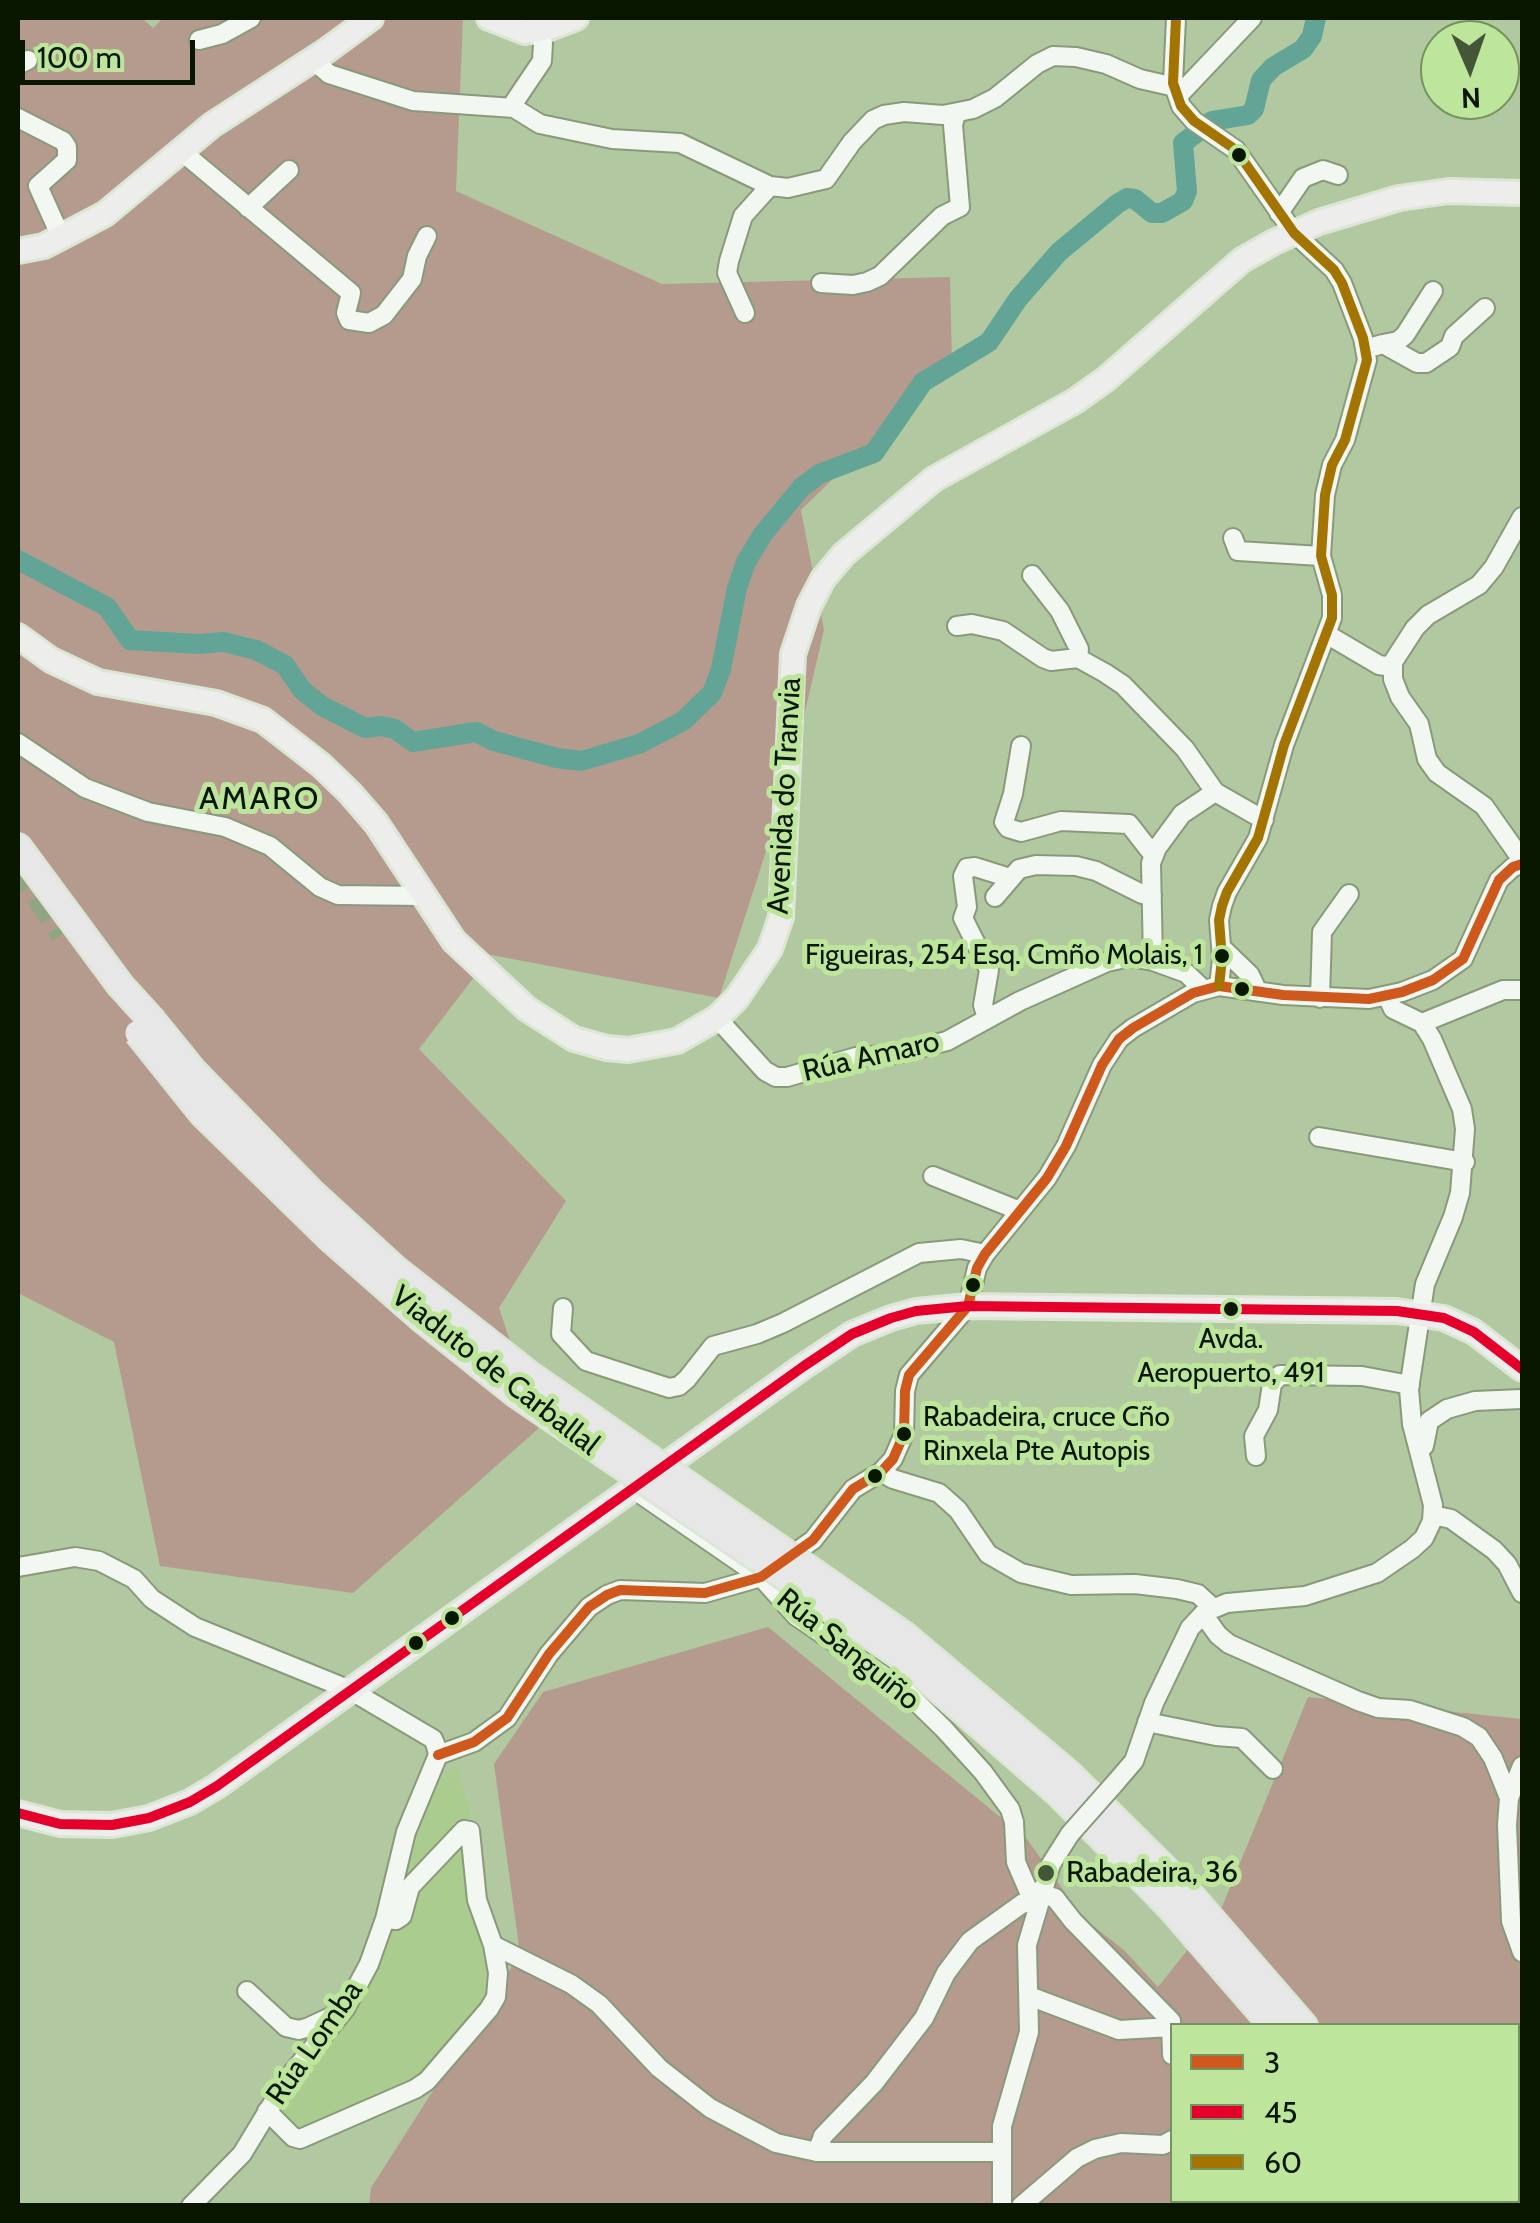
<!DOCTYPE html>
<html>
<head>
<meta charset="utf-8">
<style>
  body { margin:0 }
  #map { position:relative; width:1540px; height:2223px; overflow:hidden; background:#b2c8a1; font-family:Cabin,sans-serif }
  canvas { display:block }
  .frame { position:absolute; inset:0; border:20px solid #091700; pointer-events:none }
  .legend { position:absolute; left:1170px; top:2023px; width:350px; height:180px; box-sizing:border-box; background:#bde69c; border:2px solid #75935e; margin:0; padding:12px 18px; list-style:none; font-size:30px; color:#091700 }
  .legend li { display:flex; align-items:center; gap:20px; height:50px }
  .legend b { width:50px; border:2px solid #75935e }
  .north { position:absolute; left:1420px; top:20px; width:100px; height:100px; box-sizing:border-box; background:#bde69c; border:2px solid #75935e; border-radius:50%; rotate:178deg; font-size:28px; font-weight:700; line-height:40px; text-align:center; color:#091700 }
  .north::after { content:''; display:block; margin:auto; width:35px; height:45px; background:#445538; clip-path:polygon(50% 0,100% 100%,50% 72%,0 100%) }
  .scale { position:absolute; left:20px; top:40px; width:175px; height:45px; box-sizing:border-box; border:5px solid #091700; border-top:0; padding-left:12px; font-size:30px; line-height:35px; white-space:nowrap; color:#091700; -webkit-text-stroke:8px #bde69c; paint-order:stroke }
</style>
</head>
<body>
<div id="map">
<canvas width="1540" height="2223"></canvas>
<div class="frame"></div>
<ul class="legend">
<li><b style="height:12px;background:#cf591d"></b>3</li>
<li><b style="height:12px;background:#e4002b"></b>45</li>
<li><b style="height:12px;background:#a47400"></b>60</li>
</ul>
<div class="north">N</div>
<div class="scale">100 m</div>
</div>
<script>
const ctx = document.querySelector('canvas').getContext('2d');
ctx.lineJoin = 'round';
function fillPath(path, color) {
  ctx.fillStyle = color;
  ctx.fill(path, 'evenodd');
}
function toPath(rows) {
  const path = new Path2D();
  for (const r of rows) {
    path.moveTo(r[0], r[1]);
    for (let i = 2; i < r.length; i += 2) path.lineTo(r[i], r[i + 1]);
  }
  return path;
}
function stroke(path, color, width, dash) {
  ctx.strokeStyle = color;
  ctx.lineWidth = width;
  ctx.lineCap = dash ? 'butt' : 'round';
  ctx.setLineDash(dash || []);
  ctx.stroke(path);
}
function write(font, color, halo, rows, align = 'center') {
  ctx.font = font + ' Cabin,sans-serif';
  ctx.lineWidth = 10;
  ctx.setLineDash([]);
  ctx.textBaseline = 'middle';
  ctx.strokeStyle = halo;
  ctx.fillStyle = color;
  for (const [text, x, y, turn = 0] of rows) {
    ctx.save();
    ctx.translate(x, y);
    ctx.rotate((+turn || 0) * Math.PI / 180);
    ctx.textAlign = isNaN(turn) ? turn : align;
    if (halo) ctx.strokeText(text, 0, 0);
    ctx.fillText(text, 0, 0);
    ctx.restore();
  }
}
fillPath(toPath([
  [457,1765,472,1819,459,1832,470,1859,488,1950,492,1993,433,2068,375,2101,299,2131,287,2120,281,2106,368,1984,392,1933,402,1872,417,1816,433,1786]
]), '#aacc8e');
fillPath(toPath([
  [18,18,142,18,153,28,163,18,463,18,456,191,662,284,950,277,952,363,801,510,824,630,790,776,719,998,491,955,419,1049,566,1201,499,1308,539,1428,353,1593,160,1566,114,1342,18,1293],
  [768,1627,1027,1839,1083,1918,1124,1950,1158,1987,1222,1907,1308,1697,1522,1719,1522,2205,369,2206,371,2188,520,1954,494,1764,543,1692],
  [1172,2026,1518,2026,1518,2200,1172,2200]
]), '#b59b8e');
stroke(toPath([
  [18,560,107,607,130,640,198,644,224,642,256,650,285,665,302,690,322,706,365,728,381,726,395,729,413,742,476,732,494,741,557,758,581,761,639,744,683,721,712,693,721,669,737,588,746,562,763,534,801,488,819,474,874,453,923,382,989,342,1018,299,1059,252,1117,204,1127,198,1135,199,1152,213,1162,213,1183,201,1187,191,1183,143,1212,121,1248,115,1254,109,1261,80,1273,67,1303,49,1312,36,1316,18]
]), '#62a596', 20);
stroke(toPath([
  [18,865,63,934]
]), '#90a581', 25, [25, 12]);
const minor = toPath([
  [1176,18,1173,83,1181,106,1194,121,1236,150,1294,233,1334,270,1342,283,1363,338,1367,360,1345,440,1332,465,1325,495,1321,556,1332,595,1332,618,1284,745,1258,838,1227,892,1222,906,1219,920,1222,959,1219,986],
  [199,40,222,34,251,18],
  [313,60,329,74,413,101,514,108,540,124,612,139,680,143,770,186,788,188,826,179,852,142,873,120,884,115,904,112,943,115,973,109,995,98,1037,64,1053,56,1076,57,1106,64,1140,79,1175,87],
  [18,65,28,60],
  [1178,96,1252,18],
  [514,108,515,101,542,61,543,43,537,32],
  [18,118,63,141,67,147,67,160,38,186,61,237],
  [180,150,351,293,346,313,349,320,369,323,384,315,412,279,417,256,427,236],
  [248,208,289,170],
  [1279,213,1303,178,1323,170,1338,175],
  [821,283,853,285,867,282,880,276,942,216,960,207,953,125,956,114],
  [745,313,727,273,729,261,743,216,770,186],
  [1383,344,1398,341,1405,335,1433,291],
  [1365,349,1383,344,1417,363,1426,363,1450,347,1454,336,1485,308],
  [1522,517,1494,567,1479,585,1428,615,1415,628,1393,662,1393,679,1400,697,1419,724,1427,759,1437,773,1484,806,1522,860],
  [1233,538,1238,551,1321,556],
  [1032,575,1060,611,1079,649,1078,658],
  [957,626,972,624,1003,631,1043,658,1051,661,1078,658,1105,673,1123,685,1185,749,1215,792,1264,820],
  [1328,635,1379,665,1393,667],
  [18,743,85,788,148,812,225,827,270,846,320,887,338,895,424,896],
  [1021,746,1013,794,1004,822,1008,828,1021,832,1061,821,1129,824,1154,856],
  [995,897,1019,869,1036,865,1076,866,1096,871,1142,894,1152,895],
  [1221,947,1250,975,1257,990],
  [1153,961,1151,863,1157,848,1182,814,1215,792],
  [1320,998,1322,932,1349,894],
  [717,1018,765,1071,776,1077,787,1077,856,1057,896,1054,947,1041,1020,1001,1107,962,1130,957,1153,961,1186,973,1203,989],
  [987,1018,983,1005,989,970,963,918,967,907,963,876,967,868,975,867,1010,878],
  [1422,1023,1503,990,1522,990],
  [1319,1137,1465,1162],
  [933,1176,1020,1211],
  [563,1308,561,1334,586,1361,669,1388,679,1386,687,1379,713,1346,757,1334,783,1323,919,1253,961,1249,985,1254],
  [1424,1446,1429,1421,1447,1409,1475,1401,1522,1399],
  [1256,1456,1254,1436,1268,1410,1272,1384,1280,1375,1362,1376,1410,1385],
  [881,1472,893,1479,939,1493,958,1510,988,1554,1021,1573,1071,1585,1135,1584,1177,1589,1198,1594,1212,1607],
  [642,1495,761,1577,796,1616,903,1689,944,1729,983,1772,1010,1809,1014,1822,1016,1862,1028,1890,1055,1898,1073,1921,1171,2021,1172,2055],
  [1433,1515,1451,1519,1494,1550,1507,1564,1522,1593],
  [18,1567,75,1557,99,1561,134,1579,152,1599,195,1627,350,1690,433,1739,436,1746,438,1755,406,1832,385,1919,369,1964,345,2009,288,2078,242,2154,191,2206],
  [1203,1614,1218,1635,1229,1644,1358,1701,1378,1708,1410,1710,1463,1727,1479,1737,1493,1758,1509,1798],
  [1147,1722,1216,1736,1242,1738,1273,1769],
  [438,1755,474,1742,507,1718,549,1654,589,1607,607,1595,620,1590,705,1593,761,1577,813,1540,853,1489,881,1472,893,1459,904,1434,905,1391,909,1375,968,1306,977,1268,985,1254,1047,1178,1066,1146,1102,1065,1119,1039,1133,1028,1193,993,1219,986,1283,995,1369,999,1402,992,1433,980,1463,959,1499,880,1513,867,1522,864],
  [1522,1766,1509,1798,1507,1825,1511,1921,1522,1952],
  [1116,1782,1134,1761,1154,1703,1190,1628,1205,1612,1227,1603,1305,1596,1377,1573,1412,1549,1424,1538,1432,1521,1433,1505,1412,1424,1409,1389,1425,1284,1453,1217,1460,1193,1465,1129,1462,1109,1432,1039,1422,1023,1393,1009,1387,996],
  [385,1919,396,1920,402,1916,410,1887,464,1830,470,1831,477,1900,493,1945,571,1984,599,2004,659,2068,710,2108,776,2143,817,2152,1001,2152],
  [247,1991,286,2027,299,2030,309,2027,335,2015],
  [1029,1996,1119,2030,1171,2027],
  [267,2111,293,2137,300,2139,415,2089,427,2081,489,2009,496,1997,498,1973,493,1945],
  [817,2152,823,2136,874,2083,924,2018,946,1973,970,1941,1023,1903,1039,1904],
  [1002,2206,1002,2126,1029,2032,1027,1945,1051,1864,1070,1834],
  [1021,2206,1077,2158,1095,2149,1121,2143,1163,2145,1172,2140]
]);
const major = toPath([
  [489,18,525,32,549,28,576,18],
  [18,251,44,246,105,214,212,125,326,51,371,18],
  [18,636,51,660,98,682,216,703,263,720,321,765,350,793,376,823,454,941,527,1009,574,1039,607,1048,628,1050,677,1041,717,1018,737,998,770,949,781,917,793,654,809,606,823,579,844,554,934,479,1075,401,1106,379,1242,260,1274,242,1319,222,1399,198,1449,191,1522,193],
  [18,1813,60,1824,112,1825,149,1818,190,1802,217,1786,804,1366,852,1334,891,1318,916,1311,968,1306,1397,1311,1444,1318,1474,1332,1522,1369]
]);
const highway = toPath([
  [18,847,120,985,150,1018],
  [904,1635,1069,1774,1186,1890,1304,2026],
  [899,1655,1059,1794,1170,1907,1273,2026],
  [1403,2200,1406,2206],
  [1432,2200,1435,2206]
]);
stroke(minor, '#899a7b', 22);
stroke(major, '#dce6d5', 28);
stroke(highway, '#dce6d5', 30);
stroke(minor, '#f3f7f1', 18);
stroke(major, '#ededec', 22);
stroke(highway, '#e8e7e8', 25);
const minorBridge = toPath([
  [1070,1834,1116,1782]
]);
const highwayBridge = toPath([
  [150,1018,193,1071,311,1192,395,1269,530,1375,904,1635],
  [138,1033,202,1113,331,1239,421,1318,515,1393,899,1655]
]);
stroke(minorBridge, '#899a7b', 22, []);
stroke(highwayBridge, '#dce6d5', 30, []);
stroke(minorBridge, '#f3f7f1', 18);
stroke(highwayBridge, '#e8e7e8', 25);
stroke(toPath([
  [438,1755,474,1742,507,1718,549,1654,589,1607,607,1595,620,1590,705,1593,761,1577,813,1540,853,1489,881,1472,893,1459,904,1434,905,1391,909,1375,968,1306,977,1268,985,1254,1047,1178,1066,1146,1102,1065,1119,1039,1133,1028,1193,993,1219,986,1283,995,1369,999,1402,992,1433,980,1463,959,1499,880,1513,867,1522,864]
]), '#cf591d', 10);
stroke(toPath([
  [18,1813,60,1824,112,1825,149,1818,190,1802,217,1786,804,1366,852,1334,891,1318,916,1311,968,1306,1397,1311,1444,1318,1474,1332,1522,1369]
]), '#e4002b', 10);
stroke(toPath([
  [1176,18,1173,83,1181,106,1194,121,1236,150,1294,233,1334,270,1342,283,1363,338,1367,360,1345,440,1332,465,1325,495,1321,556,1332,595,1332,618,1284,745,1258,838,1227,892,1222,906,1219,920,1222,959,1219,986]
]), '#a47400', 10);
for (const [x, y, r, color] of [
  [1239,155,9,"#091700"],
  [1222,956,9,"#091700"],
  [1242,989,9,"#091700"],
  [973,1285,9,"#091700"],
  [1231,1309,9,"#091700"],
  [904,1434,9,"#091700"],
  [875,1476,9,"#091700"],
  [452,1618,9,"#091700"],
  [416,1643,9,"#091700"],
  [1046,1873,10,"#445538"]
]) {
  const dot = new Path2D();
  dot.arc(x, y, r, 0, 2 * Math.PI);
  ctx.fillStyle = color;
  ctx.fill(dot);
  stroke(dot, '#bde69c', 4);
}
write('28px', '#091700', '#bde69c', [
  ["Figueiras, 254 Esq. Cmño Molais, 1",1203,956],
  ["Avda.",1231,1340,"center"],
  ["Aeropuerto, 491",1231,1374,"center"],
  ["Rabadeira, cruce Cño",923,1418,"left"],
  ["Rinxela Pte Autopis",923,1452,"left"]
], 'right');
write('30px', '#091700', '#bde69c', [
  ["Avenida do Tranvia",785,796,-87],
  ["Rúa Amaro",871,1057,-13],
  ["Viaduto de Carballal",495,1371,38],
  ["Rúa Sanguiño",848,1650,39],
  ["Rúa Lomba",315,2043,-55]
]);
write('30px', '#091700', '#bde69c', [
  ["Rabadeira, 36",1066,1873]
], 'left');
ctx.letterSpacing = '2.5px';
write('32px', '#091700', '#bde69c', [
  ["AMARO",260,800]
]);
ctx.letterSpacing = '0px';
</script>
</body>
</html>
